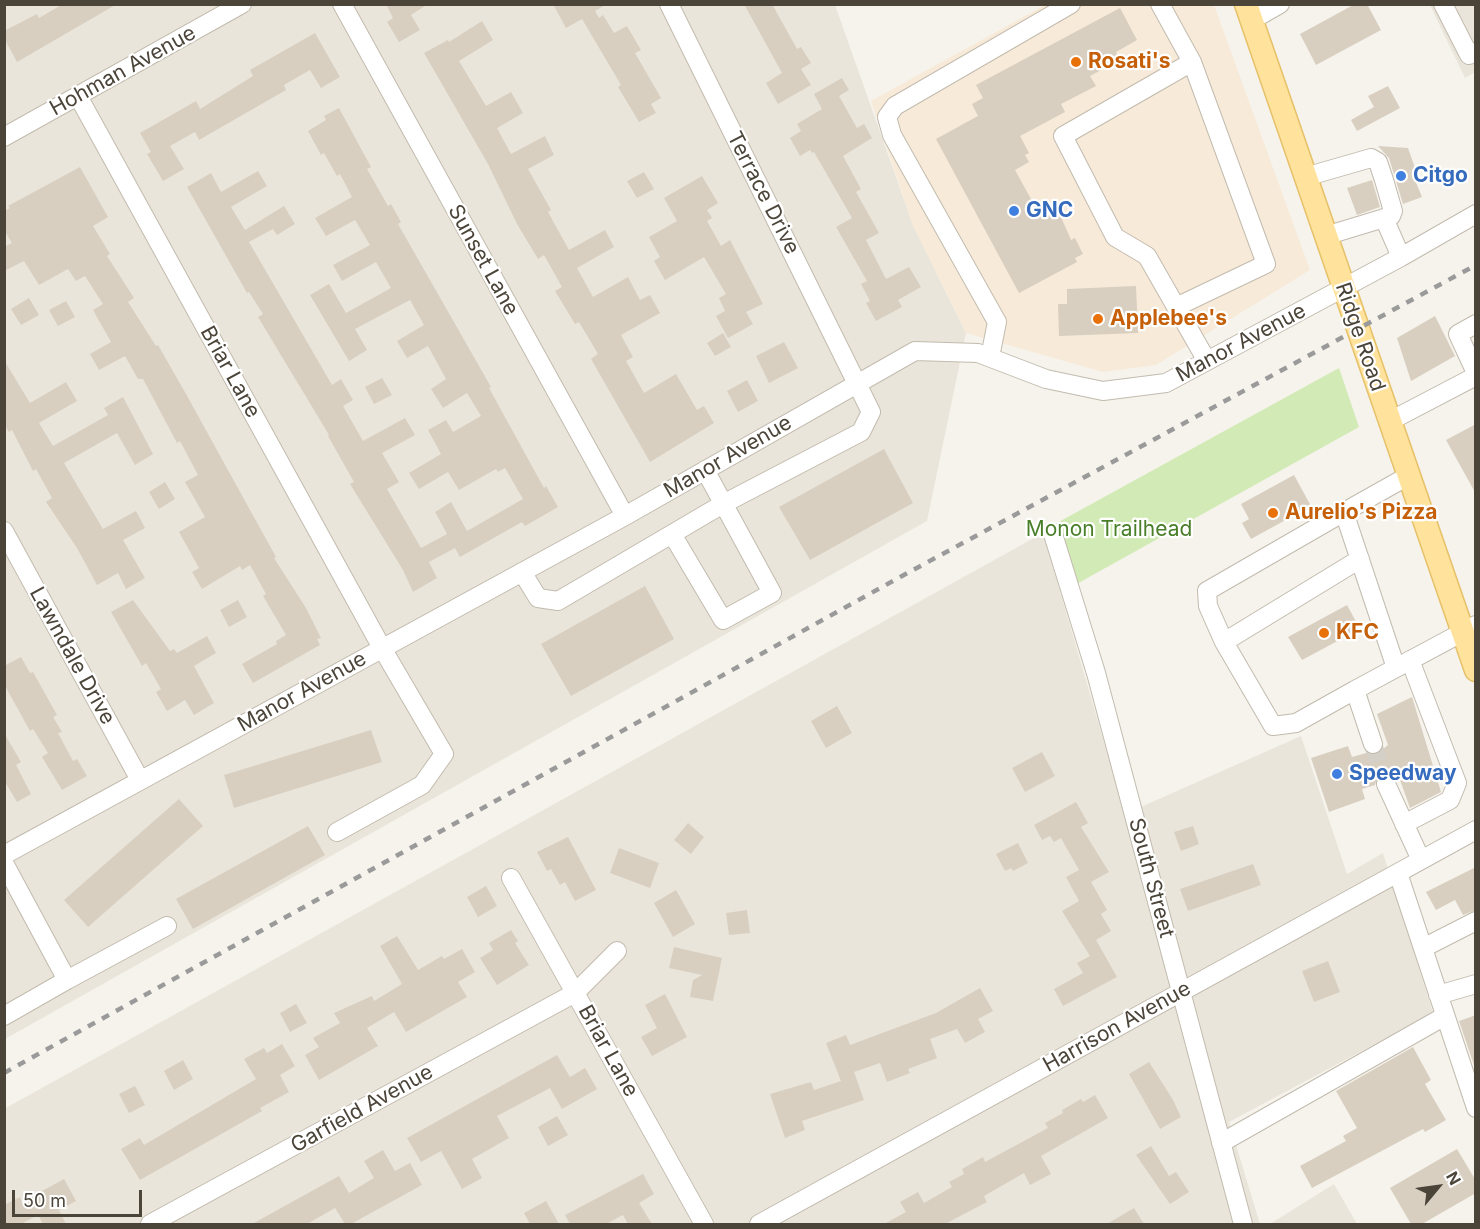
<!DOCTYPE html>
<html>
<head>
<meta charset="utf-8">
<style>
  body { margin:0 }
  #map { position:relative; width:1480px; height:1229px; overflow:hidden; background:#f6f3ec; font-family:Inter,sans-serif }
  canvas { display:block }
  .frame { position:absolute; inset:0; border:6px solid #4b4439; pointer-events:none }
  .north { position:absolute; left:1408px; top:1157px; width:60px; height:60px; -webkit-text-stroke:4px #fff; paint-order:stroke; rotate:61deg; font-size:16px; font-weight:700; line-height:24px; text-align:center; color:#4b4439 }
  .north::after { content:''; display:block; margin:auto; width:21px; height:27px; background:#4b4439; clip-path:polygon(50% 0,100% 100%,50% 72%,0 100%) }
  .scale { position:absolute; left:12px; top:1190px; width:130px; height:27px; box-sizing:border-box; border:3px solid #4b4439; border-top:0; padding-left:8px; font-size:18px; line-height:21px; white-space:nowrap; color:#4b4439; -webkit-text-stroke:4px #fff; paint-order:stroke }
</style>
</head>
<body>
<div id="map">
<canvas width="1480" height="1229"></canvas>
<div class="frame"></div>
<div class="north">N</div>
<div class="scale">50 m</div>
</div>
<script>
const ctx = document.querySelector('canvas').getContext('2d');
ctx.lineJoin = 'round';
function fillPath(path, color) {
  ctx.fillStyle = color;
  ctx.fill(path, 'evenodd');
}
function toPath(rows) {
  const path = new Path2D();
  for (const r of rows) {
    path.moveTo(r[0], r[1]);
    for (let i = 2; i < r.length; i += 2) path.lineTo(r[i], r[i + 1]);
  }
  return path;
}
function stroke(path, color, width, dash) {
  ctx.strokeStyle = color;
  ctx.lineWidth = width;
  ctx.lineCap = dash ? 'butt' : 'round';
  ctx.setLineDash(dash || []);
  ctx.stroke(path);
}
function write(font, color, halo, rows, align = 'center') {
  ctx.font = font + ' Inter,sans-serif';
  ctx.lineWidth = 4.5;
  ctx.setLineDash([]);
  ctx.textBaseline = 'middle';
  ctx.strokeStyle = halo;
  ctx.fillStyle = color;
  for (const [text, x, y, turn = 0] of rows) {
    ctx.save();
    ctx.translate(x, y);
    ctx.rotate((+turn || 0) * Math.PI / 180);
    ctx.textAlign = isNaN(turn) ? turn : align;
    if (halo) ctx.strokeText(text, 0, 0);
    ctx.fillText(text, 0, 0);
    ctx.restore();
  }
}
fillPath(toPath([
  [5,5,835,5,913,225,966,333,927,521,5,1039],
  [1430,5,1475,5,1475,72,1465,78],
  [1043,533,1125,814,1301,736,1347,874,1383,853,1433,1013,1229,1122,1260,1224,5,1224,4,1109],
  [1334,1184,1357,1224,1270,1224]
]), '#eae5da');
fillPath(toPath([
  [1045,5,1214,5,1310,270,1156,365,1103,372,966,333,913,225,871,101]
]), '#f7ead8');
fillPath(toPath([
  [1339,368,1359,427,1073,586,1055,524]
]), '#d2eab5');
fillPath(toPath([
  [63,4,117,4,17,62,4,38,4,31,37,14,39,18],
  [386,4,428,4,411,15,420,30,399,42,387,22,393,18],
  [553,4,607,4,595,11,599,18,603,15,614,33,627,26,641,50,635,53,661,98,651,104,656,113,639,122,618,87,621,85,582,19,566,28],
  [744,4,772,4,797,49,801,47,811,63,801,69,811,85,778,104,766,83,782,73],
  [1355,4,1367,4,1381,30,1316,65,1300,34],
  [1120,8,1137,40,1116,52,1120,60,1090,76,1096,86,1061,104,1065,112,1020,136,1029,153,1025,155,1029,162,1015,170,1037,210,1054,201,1071,240,1075,238,1083,254,1075,258,1077,262,1019,293,936,139,978,116,972,104,983,98,976,85],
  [482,21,493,40,459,61,486,106,511,92,523,113,497,128,511,154,545,136,554,155,528,169,551,210,548,212,569,250,605,230,614,247,577,268,593,297,628,277,640,300,650,295,660,313,621,335,633,357,626,361,644,393,676,374,697,410,704,406,714,423,650,462,591,359,598,354,579,322,575,324,555,291,562,287,544,255,538,259,517,224,488,164,424,53,448,40,449,42],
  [315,33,340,77,321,88,310,70,284,85,286,90,199,140,195,132,170,146,184,169,163,181,147,154,151,152,140,133,196,101,200,109,253,76,250,70],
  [842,78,849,90,839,96,857,128,864,124,872,138,843,156,861,189,856,192,879,233,866,240,886,279,909,267,921,287,898,300,902,307,876,321,866,303,870,301,861,284,867,281,836,227,852,218,814,152,812,153,810,150,800,156,790,138,801,131,797,124,822,109,814,94],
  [1388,86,1400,108,1357,131,1351,120,1374,107,1368,96],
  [339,108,371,167,367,169,388,206,391,204,401,222,398,224,491,387,489,388,544,488,546,486,558,507,525,526,522,522,460,557,455,548,429,562,437,578,413,592,403,570,350,484,354,482,328,436,329,435,258,317,263,314,249,292,247,293,187,187,211,173,221,192,258,171,267,186,231,207,245,230,284,206,295,224,277,235,273,229,249,242,332,385,341,379,353,400,343,406,363,441,405,418,415,435,382,453,399,482,387,489,421,548,447,534,435,512,451,502,467,531,523,499,505,468,498,472,496,469,459,490,448,472,419,489,409,473,441,454,428,430,446,420,453,432,481,416,467,393,443,408,431,389,446,379,428,346,407,358,397,341,424,325,410,300,355,329,367,350,349,361,310,295,329,284,346,313,391,288,376,262,342,281,333,265,370,245,355,220,326,236,315,218,352,197,340,174,337,176,324,153,321,155,308,131,326,120,324,116],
  [1378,146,1408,148,1415,168,1413,175,1422,197,1403,204,1389,158],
  [80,167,108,217,93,226,110,254,107,256,134,298,128,302,156,346,158,345,186,394,276,557,274,558,306,608,321,638,317,639,320,645,253,683,242,664,277,644,276,641,286,635,263,596,266,594,250,565,242,570,240,566,202,589,192,572,199,568,179,532,205,517,185,482,198,475,180,441,177,443,143,379,138,379,125,356,99,370,90,354,111,342,93,310,103,304,85,276,76,281,68,269,39,285,24,261,4,271,4,247,12,243,4,230,4,211,10,208,8,206],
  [644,172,654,189,637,198,627,181],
  [702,176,718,203,707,210,712,218,707,221,721,246,730,240,763,304,746,312,753,324,728,338,716,316,725,311,719,298,726,294,704,257,665,280,654,261,660,257,649,237,677,221,664,198],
  [1372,180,1380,207,1357,215,1347,188],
  [1136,286,1138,333,1059,336,1058,304,1067,304,1067,289],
  [29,298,39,315,21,325,11,309],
  [66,301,75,317,58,326,49,310],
  [1435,316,1455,356,1411,381,1397,338],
  [723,333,731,347,715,356,707,343],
  [784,342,798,368,769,383,756,356],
  [4,360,30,403,66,382,77,401,39,423,53,446,108,415,104,408,123,397,153,454,135,465,117,433,64,463,103,529,136,511,145,528,123,540,145,578,126,589,118,573,97,585,77,548,46,502,52,498,36,469,33,471,12,430,9,432,4,424],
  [382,378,392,395,374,404,365,387],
  [747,380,758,401,738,412,727,391],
  [1476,424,1476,494,1446,440],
  [884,449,913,503,810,560,779,507],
  [1294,475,1311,506,1251,539,1242,523,1249,519,1241,504],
  [165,482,175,499,159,509,149,492],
  [645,586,674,639,571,696,541,644],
  [133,600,170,651,174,649,177,653,207,636,216,653,194,666,214,703,194,715,185,700,167,711,156,692,161,689,146,663,142,666,111,612],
  [238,600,247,617,229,627,220,610],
  [1347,605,1360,629,1302,660,1288,637],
  [21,657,30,673,33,672,57,715,53,717,62,732,58,733,73,761,77,759,87,776,62,790,42,757,48,753,33,729,30,731,4,684,4,666],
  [1412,697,1441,792,1410,808,1399,777,1382,774,1377,778,1375,785,1362,789,1365,799,1329,812,1311,758,1348,746,1352,757,1366,753,1377,754,1388,745,1377,714],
  [837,706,852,733,826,748,811,721],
  [371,730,382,762,234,808,224,775],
  [4,733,21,762,16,765,31,794,17,802,4,780],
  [1042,752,1055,776,1025,792,1012,768],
  [179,799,203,826,88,927,64,900],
  [1076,802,1088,823,1081,827,1109,872,1091,882,1107,910,1101,914,1111,931,1096,940,1117,977,1063,1006,1054,989,1083,973,1077,963,1090,956,1062,911,1079,901,1066,877,1079,870,1061,838,1054,842,1050,836,1042,840,1034,825],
  [688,823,704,837,691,854,674,840],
  [308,826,325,855,193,929,176,899],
  [1193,826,1199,844,1181,851,1174,832],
  [568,837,596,890,575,901,565,882,560,885,551,869,547,871,537,852],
  [1018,843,1028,863,1013,871,1011,868,1005,871,996,854],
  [619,848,659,863,650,888,610,873],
  [1253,864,1261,885,1188,911,1180,889],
  [1476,867,1476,910,1463,915,1455,900,1436,910,1426,892],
  [486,886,497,906,478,917,467,897],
  [676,890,695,924,673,937,654,903],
  [747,910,750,933,729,935,726,913],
  [511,930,518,941,515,943,529,965,497,985,480,958,493,950,489,943],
  [397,936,418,970,442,956,444,959,462,949,475,972,458,982,467,997,406,1032,394,1012,367,1028,378,1046,319,1080,305,1055,319,1047,313,1038,340,1023,334,1013,372,996,374,1001,402,984,380,946],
  [674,947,722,958,713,1001,690,997,693,980,702,975,669,968],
  [1328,961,1340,992,1314,1002,1302,971],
  [980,988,993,1011,978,1019,985,1032,965,1043,957,1029,930,1039,937,1058,908,1069,910,1073,887,1082,880,1063,854,1072,864,1100,802,1121,805,1130,785,1138,770,1094,811,1082,814,1090,841,1081,826,1043,846,1035,850,1045,936,1013],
  [665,994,687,1037,652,1056,641,1037,657,1028,645,1005],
  [296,1004,307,1023,290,1032,280,1013],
  [1476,1015,1476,1064,1474,1065,1459,1021],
  [282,1044,295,1066,280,1075,289,1092,260,1108,262,1111,140,1180,121,1149,140,1138,144,1145,256,1079,244,1059,264,1048,267,1053],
  [1413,1047,1431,1080,1425,1084,1446,1120,1425,1132,1423,1129,1312,1188,1300,1166,1346,1141,1343,1136,1357,1128,1336,1091],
  [557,1055,570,1077,585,1068,597,1089,562,1109,550,1088,497,1116,509,1138,472,1159,482,1178,462,1189,441,1151,421,1162,407,1138],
  [183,1060,193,1079,174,1090,164,1071],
  [1149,1062,1173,1100,1181,1117,1160,1129,1129,1074],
  [135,1086,145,1105,129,1113,119,1094],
  [1095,1095,1108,1118,1041,1156,1051,1174,1030,1185,1024,1173,984,1196,987,1202,945,1224,884,1224,906,1212,900,1202,918,1192,924,1203,952,1187,949,1182,964,1174,962,1169,983,1157,985,1162,1048,1128,1045,1123,1063,1113,1062,1110,1081,1099,1083,1102],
  [557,1116,568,1135,548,1146,538,1127],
  [1151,1146,1169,1176,1176,1172,1189,1192,1170,1204,1136,1155],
  [1457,1149,1476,1181,1476,1193,1422,1224,1411,1224,1390,1188],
  [383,1150,395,1171,410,1163,422,1185,351,1224,345,1224,335,1208,307,1224,252,1224,339,1176,349,1193,374,1178,364,1161],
  [643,1174,654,1194,639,1203,652,1224,628,1224,623,1215,606,1224,570,1224,565,1215],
  [64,1179,76,1201,59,1210,66,1224,43,1224,38,1215,21,1224,4,1224,4,1205,20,1197,22,1202],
  [546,1201,559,1224,530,1224,524,1213],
  [1134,1208,1144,1224,1107,1224]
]), '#d8cfc1');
stroke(toPath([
  [1373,744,1386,784]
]), '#d4d0c8', 18, [18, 9]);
const minor = toPath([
  [342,4,625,516],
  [1160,4,1192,62,1063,136,1115,237,1147,256,1207,361],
  [1443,4,1469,55,1476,52],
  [1252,20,1280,4],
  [78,96,382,648,444,754,422,785,337,832],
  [4,137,242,4],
  [1305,177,1371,158,1378,162,1384,180,1393,211,1391,216,1325,236],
  [1384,218,1401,257],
  [1176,307,1266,264,1192,62],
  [1476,324,1458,334,1476,373],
  [990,357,997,322,892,135,887,117,895,106,1071,4],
  [1390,421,1476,376],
  [4,531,140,780],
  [672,534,723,620,772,593,705,470],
  [1053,534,1096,673,1243,1224],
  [522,572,538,598,558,601,723,504,861,432,871,412,669,4],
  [1224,642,1208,606,1207,591,1344,512],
  [1396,668,1344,512,1408,476],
  [1355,690,1296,723,1273,726,1224,642,1360,559],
  [1373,744,1355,690,1476,625],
  [1386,784,1421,860],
  [1404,824,1450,800,1457,783,1410,660],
  [4,855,625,516,915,351,978,353,1046,379,1103,391,1166,383,1401,257,1476,214],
  [4,863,67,980,167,926],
  [1398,873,1476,1108],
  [511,878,704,1224],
  [1423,948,1476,921],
  [1438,995,1476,984],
  [4,1016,67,980],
  [1221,1143,1445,1016],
  [150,1224,575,993,617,951],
  [759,1224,1476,830]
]);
const major = toPath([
  [1246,4,1476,670]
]);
stroke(minor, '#c2bbae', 20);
stroke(major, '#e6c16a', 25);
stroke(minor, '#fff', 18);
stroke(major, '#ffe39c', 22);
stroke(toPath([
  [4,1073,902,576,1476,265]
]), '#9a9a9a', 4.5, [8, 8]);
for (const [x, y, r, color] of [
  [1076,62,6,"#e8710a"],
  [1401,176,6,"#3f7fe0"],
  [1014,211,6,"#3f7fe0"],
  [1098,319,6,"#e8710a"],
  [1273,513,6,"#e8710a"],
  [1324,633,6,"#e8710a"],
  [1337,774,6,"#3f7fe0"]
]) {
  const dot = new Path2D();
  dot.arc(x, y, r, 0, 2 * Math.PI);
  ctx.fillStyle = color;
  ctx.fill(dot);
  stroke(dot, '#fff', 2);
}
write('bold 21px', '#c56008', '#fff', [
  ["Rosati's",1088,62],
  ["Applebee's",1110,319],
  ["Aurelio's Pizza",1285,513],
  ["KFC",1336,633]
], 'left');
write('21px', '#4b4439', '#fff', [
  ["Hohman Avenue",123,71,-29],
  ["Terrace Drive",763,193,63],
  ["Sunset Lane",483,260,61],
  ["Ridge Road",1360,337,71],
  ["Manor Avenue",1241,343,-28],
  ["Briar Lane",230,372,61],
  ["Manor Avenue",728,457,-30],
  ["Lawndale Drive",72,656,61],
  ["Manor Avenue",302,692,-29],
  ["South Street",1151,878,75],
  ["Harrison Avenue",1117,1027,-29],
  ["Briar Lane",608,1051,61],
  ["Garfield Avenue",362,1109,-29]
]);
write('bold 21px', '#366cbe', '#fff', [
  ["Citgo",1413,176],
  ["GNC",1026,211],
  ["Speedway",1349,774]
], 'left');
write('21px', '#4a7f2a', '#fff', [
  ["Monon Trailhead",1109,530]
]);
</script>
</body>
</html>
